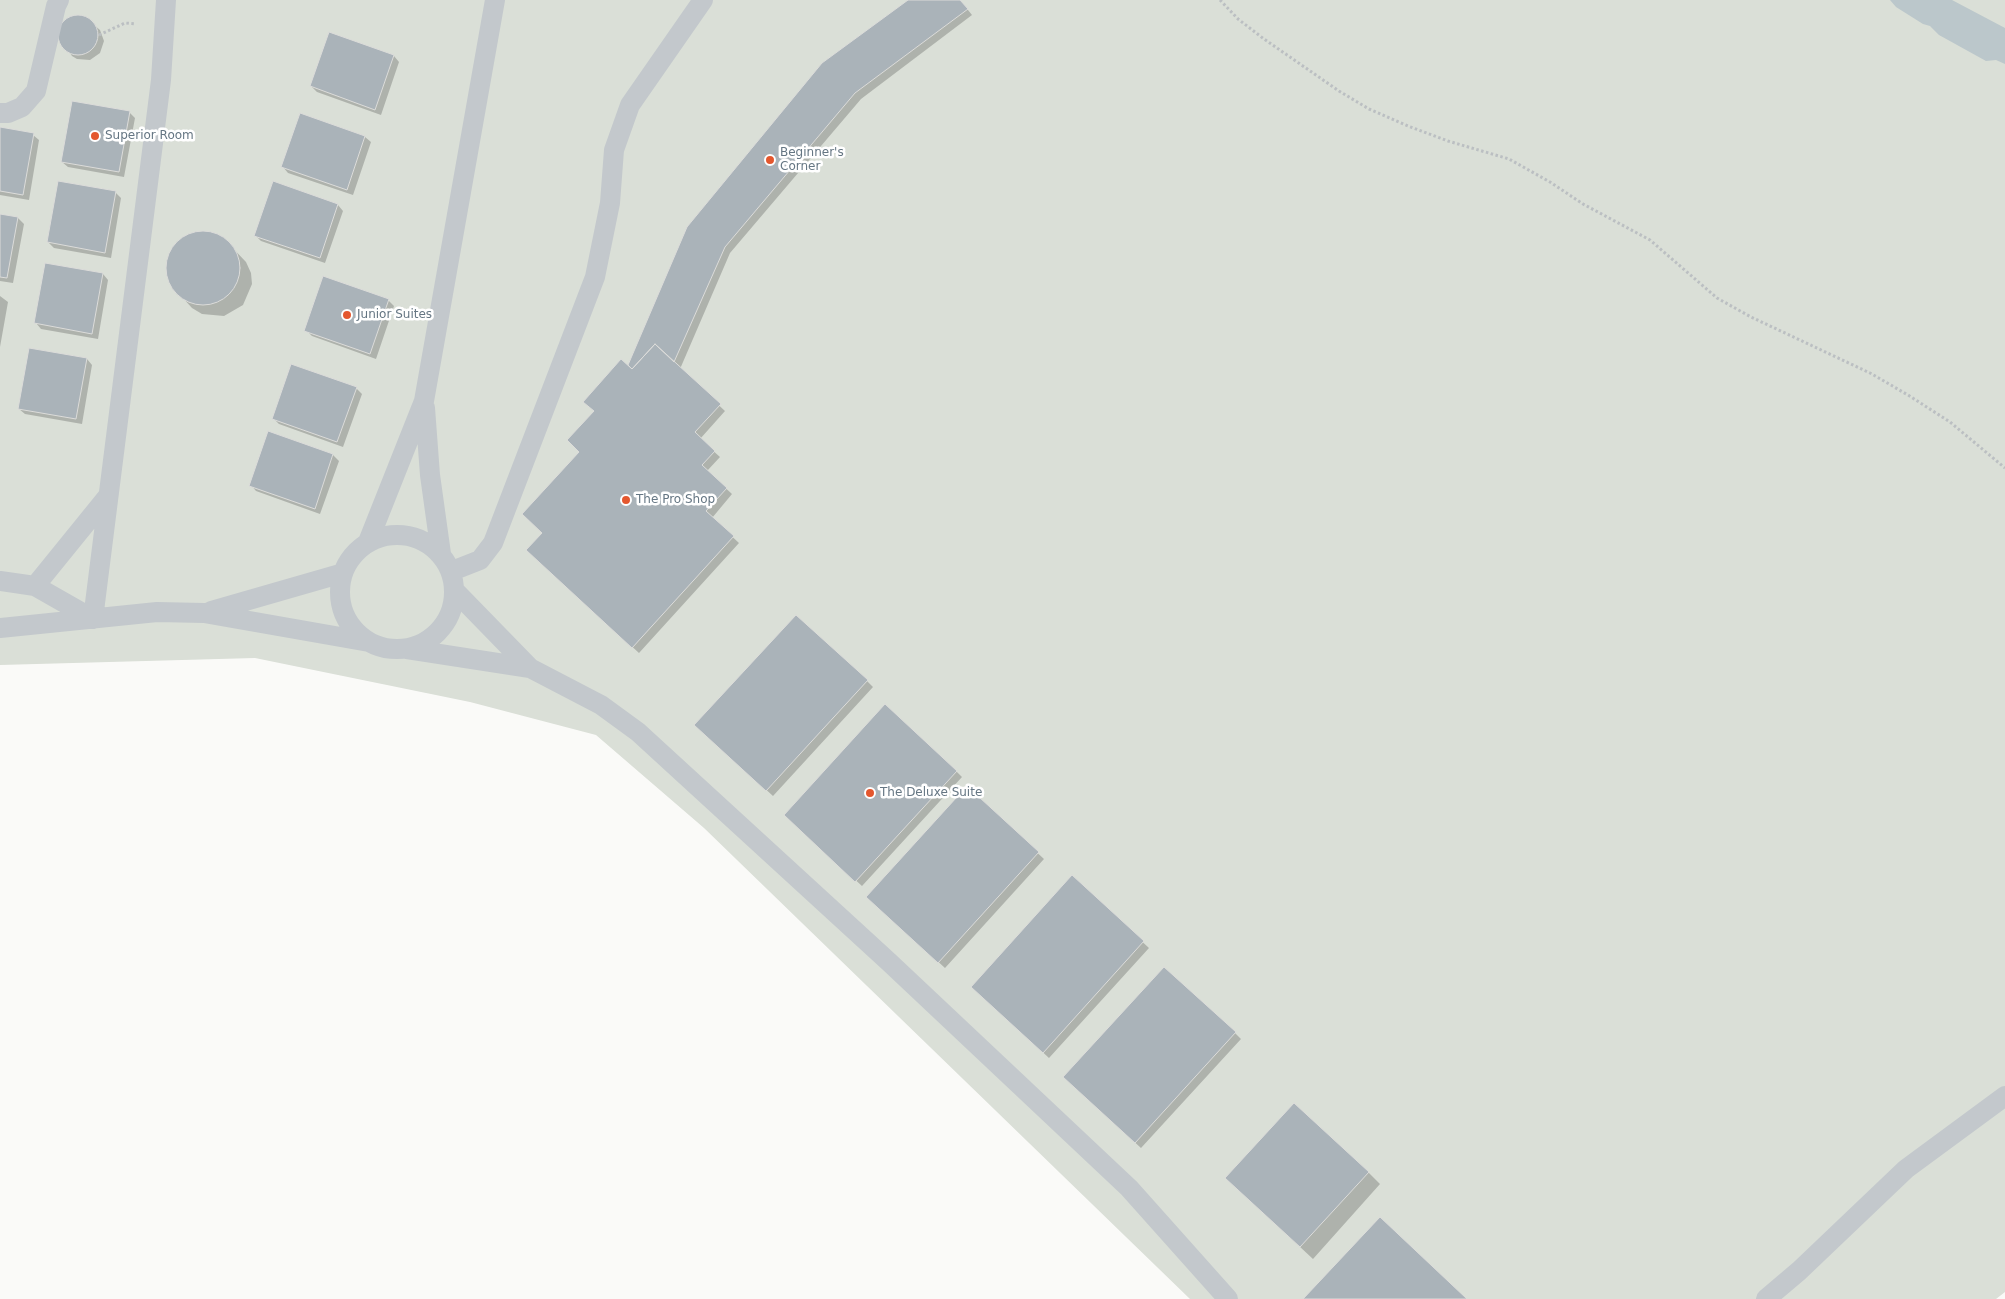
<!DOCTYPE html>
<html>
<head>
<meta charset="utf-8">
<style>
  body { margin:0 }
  canvas { display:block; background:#fafaf8 }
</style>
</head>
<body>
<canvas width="2005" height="1299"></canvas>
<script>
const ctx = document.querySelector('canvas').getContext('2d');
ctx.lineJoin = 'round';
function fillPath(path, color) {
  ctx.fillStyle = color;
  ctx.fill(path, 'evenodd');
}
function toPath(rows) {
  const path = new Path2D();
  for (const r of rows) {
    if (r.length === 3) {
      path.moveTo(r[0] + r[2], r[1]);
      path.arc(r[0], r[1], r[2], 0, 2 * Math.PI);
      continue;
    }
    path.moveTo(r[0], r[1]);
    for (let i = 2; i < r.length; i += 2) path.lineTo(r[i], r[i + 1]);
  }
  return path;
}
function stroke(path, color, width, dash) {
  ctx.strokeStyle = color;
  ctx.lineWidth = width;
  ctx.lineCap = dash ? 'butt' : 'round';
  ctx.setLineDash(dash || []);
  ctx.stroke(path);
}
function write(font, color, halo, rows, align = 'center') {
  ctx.font = font + ' "DejaVu Sans",sans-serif';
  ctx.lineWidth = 5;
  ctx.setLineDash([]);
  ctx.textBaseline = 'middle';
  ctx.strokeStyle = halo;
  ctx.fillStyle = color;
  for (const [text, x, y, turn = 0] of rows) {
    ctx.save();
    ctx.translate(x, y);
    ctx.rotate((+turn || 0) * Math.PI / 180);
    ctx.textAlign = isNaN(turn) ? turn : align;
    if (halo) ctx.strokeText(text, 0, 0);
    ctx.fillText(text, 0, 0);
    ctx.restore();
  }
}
fillPath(toPath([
  [0,0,2005,0,2005,1292,1996,1299,1190,1299,704,828,596,735,470,702,255,658,0,665]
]), '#dadfd7');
fillPath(toPath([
  [1890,0,1952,0,2005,28,2005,64,1996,60,1986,61,1939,35,1930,26,1923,24,1896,7]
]), '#bbc7cb');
fillPath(toPath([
  [911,0,960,0,972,15,861,99,730,253,680,369,725,411,700,439,720,457,707,471,732,494,712,518,739,543,639,653,533,556,580,452,595,411,628,368,688,227],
  [83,16,100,30,104,41,100,53,90,60,77,59,72,56,60,38,62,26,70,18],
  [394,56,399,62,381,115,317,92,311,86],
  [129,112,135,118,124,177,68,167,62,162],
  [0,129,33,135,39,140,29,200,0,195],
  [365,137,371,142,353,195,288,173,283,167],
  [116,193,121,198,111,258,54,248,48,242],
  [338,205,343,211,325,263,261,241,255,235],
  [0,215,18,218,24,224,13,283,0,281],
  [202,232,214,234,225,240,246,262,251,273,252,284,243,305,224,316,202,314,192,308,172,286,168,276,168,263,172,251,180,241,190,235],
  [103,274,108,280,98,339,41,329,36,323],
  [0,296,8,302,0,347],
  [388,300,394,306,376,359,312,336,306,330],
  [87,359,92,365,82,424,25,414,19,409],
  [356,388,362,394,343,447,279,424,273,418],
  [268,433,333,455,339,461,320,514,256,491,251,485],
  [867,681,873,687,773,796,702,731],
  [956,771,962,777,862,886,791,821],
  [968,788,1044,859,945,968,874,903],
  [1072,877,1149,948,1049,1058,978,992],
  [1235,1033,1241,1039,1141,1148,1070,1083],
  [1368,1172,1380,1184,1313,1259,1239,1190]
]), '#0003');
const building = toPath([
  [908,0,960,0,968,9,855,93,725,247,674,362,655,344,632,369,628,365,687,227,822,63,908,0],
  [78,35,20],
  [329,32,394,55,375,110,310,86,329,32],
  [72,101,130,111,119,172,61,162,72,101],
  [300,113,365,136,347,190,281,167,300,113],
  [0,127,34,133,23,195,0,191,0,127],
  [58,181,116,191,105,253,47,242,58,181],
  [273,181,338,204,320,258,254,236,273,181],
  [0,214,18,217,7,278,0,277,0,214],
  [203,268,37],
  [45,263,103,273,92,334,34,323,45,263],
  [323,276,389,299,370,354,304,331,323,276],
  [655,344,721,404,695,432,715,451,702,465,727,488,706,511,734,536,632,648,526,550,542,533,522,514,579,452,567,440,594,411,583,402,621,359,632,369,655,344],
  [29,348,87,358,76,419,18,409,29,348],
  [291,364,357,387,337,442,272,419,291,364],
  [268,431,333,454,315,509,249,486,268,431],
  [796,615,868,680,766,791,694,725,796,615],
  [885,704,957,771,855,882,784,815,885,704],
  [967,786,1039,852,938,963,866,897,967,786],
  [1072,875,1144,941,1043,1053,971,987,1072,875],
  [1164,967,1236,1032,1135,1143,1063,1077,1164,967],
  [1294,1103,1369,1172,1300,1247,1225,1178,1294,1103],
  [1380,1217,1467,1299,1303,1299,1380,1217]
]);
fillPath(building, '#aab3b9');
stroke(building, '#dcdcda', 1);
stroke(toPath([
  [1220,0,1238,19,1264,39,1339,91,1369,109,1408,126,1448,141,1509,159,1550,182,1583,204,1650,240,1717,298,1751,317,1870,373,1908,395,1950,422,2005,468],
  [99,35,125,23,136,24]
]), '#bbbfc2', 3, [2.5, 2.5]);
stroke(toPath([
  [0,113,8,113,22,107,36,91,56,6,59,0],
  [425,408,430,475,441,554],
  [397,592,57],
  [368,542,424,401,495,0],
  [452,571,480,560,493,543,595,277,610,203,614,150,630,105,703,0],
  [0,581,35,586,93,619,161,80,166,0],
  [35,586,108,496],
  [455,591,530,668],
  [211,611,343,573],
  [0,628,157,612,204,613,369,642],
  [407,649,530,668,601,705,638,732,889,962,1129,1188,1228,1299],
  [1766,1299,1799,1271,1906,1169,2005,1096]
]), '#c3c8cc', 20);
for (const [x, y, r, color] of [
  [95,136,5,"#e4572e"],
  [770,160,5,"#e4572e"],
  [347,315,5,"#e4572e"],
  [626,500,5,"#e4572e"],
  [870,793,5,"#e4572e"]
]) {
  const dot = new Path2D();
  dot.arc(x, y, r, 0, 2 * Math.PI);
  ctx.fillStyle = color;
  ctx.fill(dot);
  stroke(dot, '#fff', 2);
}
write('12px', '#657683', '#fff', [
  ["Superior Room",105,136],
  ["Beginner's",780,153],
  ["Corner",780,167],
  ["Junior Suites",357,315],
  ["The Pro Shop",636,500],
  ["The Deluxe Suite",880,793]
], 'left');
</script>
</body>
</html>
